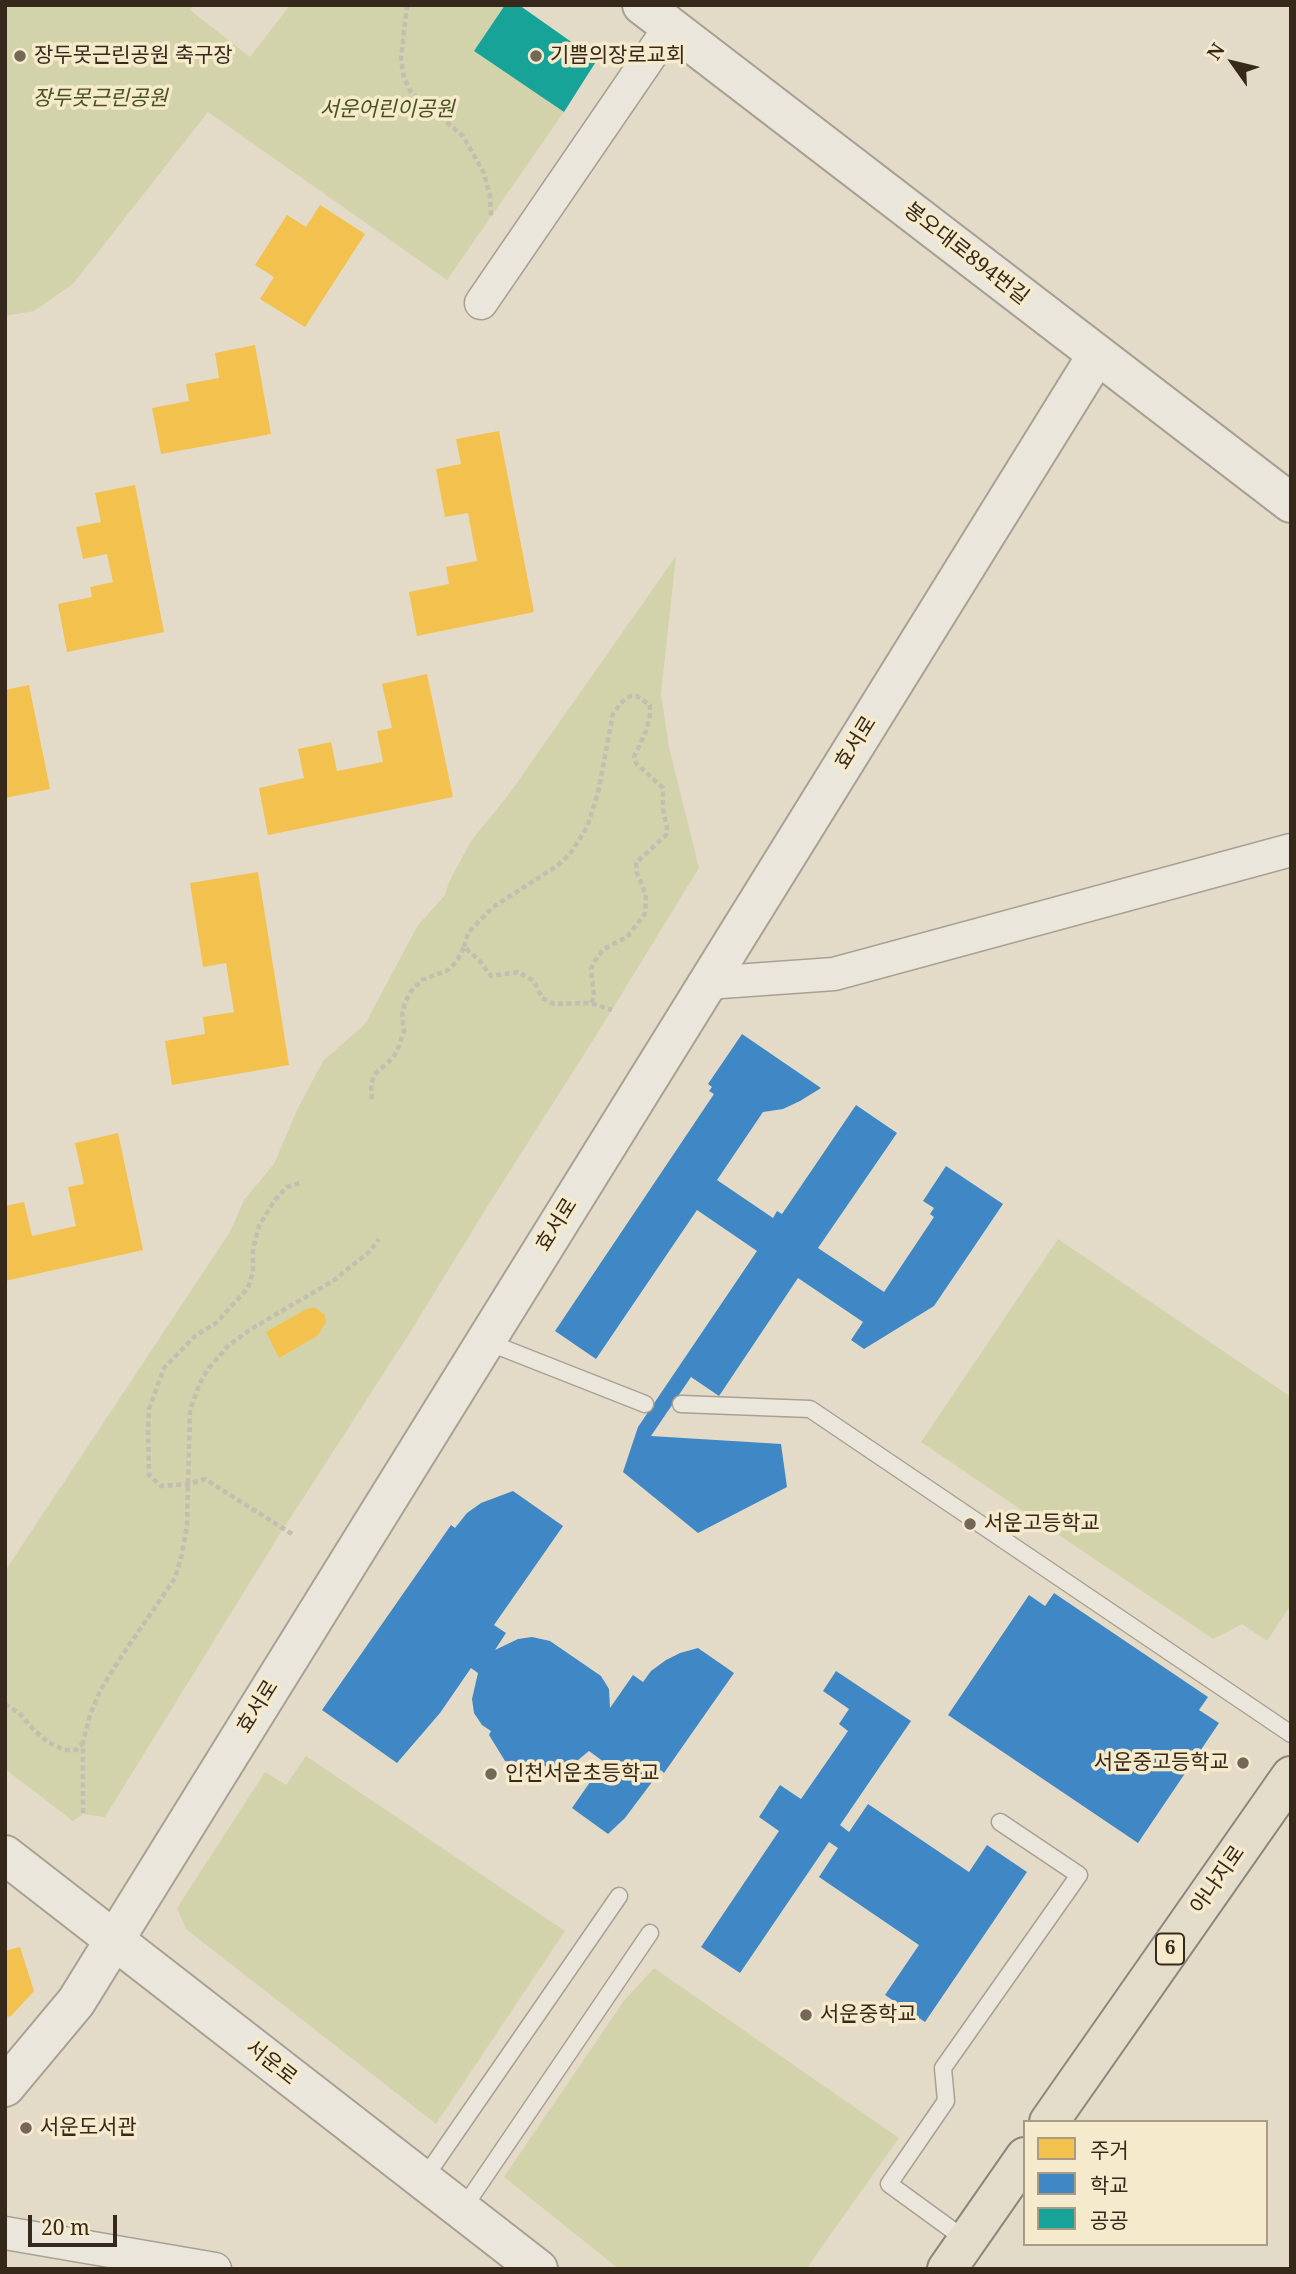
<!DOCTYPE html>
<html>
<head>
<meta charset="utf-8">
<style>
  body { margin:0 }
  #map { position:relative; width:1296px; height:2274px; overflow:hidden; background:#e3dbc8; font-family:"Noto Serif","Noto Sans KR",serif }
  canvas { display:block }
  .frame { position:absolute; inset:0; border:7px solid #36281b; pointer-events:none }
  .legend { position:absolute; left:1023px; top:2120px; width:245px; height:126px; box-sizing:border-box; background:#f6eacc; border:2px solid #a99c85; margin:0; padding:9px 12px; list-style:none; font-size:21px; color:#36281b }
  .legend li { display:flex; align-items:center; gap:14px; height:35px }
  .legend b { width:35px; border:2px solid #a99c85 }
  .north { position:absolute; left:1198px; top:28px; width:70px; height:70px; -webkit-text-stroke:5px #f6eacc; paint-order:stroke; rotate:304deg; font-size:19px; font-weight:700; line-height:28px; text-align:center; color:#36281b }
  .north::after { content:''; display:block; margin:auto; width:24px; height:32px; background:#36281b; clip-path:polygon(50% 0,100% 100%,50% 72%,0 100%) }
  .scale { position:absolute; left:28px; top:2215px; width:89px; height:32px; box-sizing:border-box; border:4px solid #36281b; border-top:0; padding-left:9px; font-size:21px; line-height:24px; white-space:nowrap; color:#36281b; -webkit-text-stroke:5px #f6eacc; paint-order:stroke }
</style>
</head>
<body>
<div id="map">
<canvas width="1296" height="2274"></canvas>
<div class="frame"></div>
<ul class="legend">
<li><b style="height:19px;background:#f2c14e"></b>주거</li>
<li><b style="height:19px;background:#3f88c5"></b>학교</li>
<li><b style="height:19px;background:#17a398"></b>공공</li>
</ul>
<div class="north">N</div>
<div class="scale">20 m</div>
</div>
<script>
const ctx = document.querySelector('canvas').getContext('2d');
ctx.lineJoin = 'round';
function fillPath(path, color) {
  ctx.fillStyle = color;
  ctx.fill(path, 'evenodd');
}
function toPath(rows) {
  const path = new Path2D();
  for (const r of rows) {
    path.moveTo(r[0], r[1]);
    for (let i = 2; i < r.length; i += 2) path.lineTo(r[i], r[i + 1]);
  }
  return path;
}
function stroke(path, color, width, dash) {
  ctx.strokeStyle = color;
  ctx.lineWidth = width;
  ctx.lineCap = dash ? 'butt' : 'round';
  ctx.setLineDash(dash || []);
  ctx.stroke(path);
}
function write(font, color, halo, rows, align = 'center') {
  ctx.font = font + ' "Noto Serif","Noto Sans KR",serif';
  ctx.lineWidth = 7;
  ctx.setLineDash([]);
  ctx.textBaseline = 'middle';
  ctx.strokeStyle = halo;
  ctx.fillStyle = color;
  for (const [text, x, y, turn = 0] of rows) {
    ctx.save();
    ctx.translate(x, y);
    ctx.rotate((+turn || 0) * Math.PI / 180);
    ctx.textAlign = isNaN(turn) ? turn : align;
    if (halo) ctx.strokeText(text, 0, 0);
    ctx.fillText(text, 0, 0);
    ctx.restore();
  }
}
fillPath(toPath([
  [5,5,193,5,190,10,250,57,290,5,505,5,474,51,564,112,447,280,208,112,73,284,34,311,5,316],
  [676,556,661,694,669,747,699,868,597,1034,492,1199,409,1334,278,1537,105,1817,83,1814,73,1821,5,1769,5,1571,230,1232,244,1200,274,1164,297,1110,323,1061,365,1024,418,925,445,895,449,882,471,841,509,794],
  [1058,1239,1291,1397,1291,1605,1267,1641,1242,1624,1213,1639,921,1442],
  [306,1756,565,1931,436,2124,186,1929,177,1908,265,1772,286,1785],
  [654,1968,899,2138,806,2269,619,2269,504,2177,623,2002]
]), '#d2d3aa');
fillPath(toPath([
  [320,205,365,234,305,327,260,299,274,277,255,265,287,215,306,227],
  [255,345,271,434,161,454,152,408,189,401,186,384,219,378,215,353],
  [499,431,534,612,417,636,409,592,449,584,446,567,477,561,468,513,445,517,436,469,461,464,456,439],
  [135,485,164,632,67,652,58,604,92,597,90,587,113,582,107,554,83,559,76,527,101,522,95,493],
  [427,674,453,797,268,835,259,788,304,778,298,749,331,742,337,771,383,762,377,731,392,728,382,684],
  [29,685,50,789,5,798,5,690],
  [258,872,289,1065,172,1085,165,1041,205,1034,203,1017,234,1012,226,963,203,967,190,883],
  [118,1133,143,1250,5,1281,5,1206,24,1202,32,1236,76,1226,68,1187,84,1184,75,1143],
  [314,1307,324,1314,326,1322,317,1336,279,1358,266,1332,305,1310],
  [20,1947,34,1991,11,2016,5,2017,5,1951]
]), '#f2c14e');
fillPath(toPath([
  [742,1034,821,1088,800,1101,783,1109,763,1112,717,1180,773,1218,777,1211,782,1214,856,1105,897,1133,818,1248,884,1292,934,1217,930,1214,934,1208,923,1201,946,1166,1003,1204,934,1306,864,1349,851,1340,863,1322,798,1278,719,1396,691,1377,651,1436,781,1444,787,1487,698,1533,623,1472,638,1427,757,1251,697,1210,596,1359,555,1331,714,1094,709,1091,712,1087,708,1084],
  [513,1491,563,1526,494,1625,506,1633,495,1650,518,1639,532,1637,550,1641,601,1676,609,1689,610,1708,633,1675,643,1682,651,1671,666,1660,680,1653,698,1648,734,1673,664,1773,661,1770,625,1818,608,1834,572,1808,604,1762,589,1751,572,1765,553,1769,532,1761,530,1765,505,1761,489,1735,491,1731,482,1725,474,1713,472,1699,478,1673,471,1668,440,1713,397,1763,322,1710,451,1525,455,1528,467,1513,481,1503],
  [1054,1593,1208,1697,1199,1710,1219,1723,1138,1843,948,1715,1029,1595,1045,1606],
  [836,1671,911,1721,840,1825,849,1832,868,1804,969,1872,987,1845,1027,1872,925,2022,885,1995,919,1945,819,1877,838,1848,829,1842,740,1973,701,1947,779,1831,759,1817,780,1785,801,1799,848,1731,839,1724,849,1709,823,1691]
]), '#3f88c5');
fillPath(toPath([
  [505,5,519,5,597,60,564,112,474,51]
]), '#17a398');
const service = toPath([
  [485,1341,645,1404],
  [681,1404,810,1409,1291,1734],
  [423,2180,619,1896],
  [462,2210,650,1933],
  [966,2240,889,2184,946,2101,943,2068,1079,1875,1000,1822]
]);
const minor = toPath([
  [481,303,670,27],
  [707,983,834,974,1291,850],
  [5,2233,215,2269]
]);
const tertiary = toPath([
  [642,5,1291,503],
  [5,1855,538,2269],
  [5,2087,76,2002,1097,355]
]);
const primary = toPath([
  [1049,2122,1291,1776],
  [947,2269,1025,2157]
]);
stroke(service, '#a8a092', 19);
stroke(minor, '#a8a092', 35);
stroke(tertiary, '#a8a092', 42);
stroke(primary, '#8d8579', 42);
stroke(toPath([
  [407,5,401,59,404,78,411,92,463,136,484,173,490,196,491,216],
  [464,947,468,933,493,907,557,866,570,854,587,827,592,812,598,793,613,714,623,701,630,696,637,696,650,705,650,716,646,731,634,757,636,763,663,788,663,809,667,828,666,835,636,863,637,873,646,895,645,914,627,937,604,949,594,962,591,969,594,997,591,1003],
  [372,1099,371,1083,376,1073,393,1058,399,1046,404,1031,402,1016,405,1002,412,990,422,980,448,970,457,961,464,947,479,960,491,976,518,972,534,981,542,998,554,1004,591,1003,612,1010],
  [292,1534,205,1479,189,1484,161,1486,149,1475,148,1429,149,1409,164,1368,195,1336,216,1323,248,1288,253,1271,253,1249,259,1226,274,1201,287,1187,300,1183],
  [5,1704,19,1713,34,1730,48,1742,64,1750,76,1750,83,1743],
  [83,1813,83,1742,90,1715,101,1689,119,1660,175,1578,182,1554,187,1525,190,1410,199,1385,208,1369,229,1345,251,1329,333,1281,369,1252,379,1239]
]), '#c3bdb2', 4.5, [5, 3.5]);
stroke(service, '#ebe6db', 16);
stroke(minor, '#ebe6db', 32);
stroke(tertiary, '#ebe6db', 38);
stroke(primary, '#e3dccb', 38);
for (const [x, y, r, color] of [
  [20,56,7,"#736758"],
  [536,56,7,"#736758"],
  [970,1524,7,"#736758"],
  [1243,1763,7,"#736758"],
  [491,1774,7,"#736758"],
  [806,2015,7,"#736758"],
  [26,2128,7,"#736758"]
]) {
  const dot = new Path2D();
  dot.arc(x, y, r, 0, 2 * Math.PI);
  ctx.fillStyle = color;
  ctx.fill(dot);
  stroke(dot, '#f6eacc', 2.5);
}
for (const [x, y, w] of [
  [1170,1949,28]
]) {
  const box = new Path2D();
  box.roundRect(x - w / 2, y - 15.5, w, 31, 5);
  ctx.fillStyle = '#f6eacc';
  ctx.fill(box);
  stroke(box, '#36281b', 2);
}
write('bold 19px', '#36281b', null, [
  ["6",1170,1949]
]);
write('21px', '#36281b', '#f6eacc', [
  ["장두못근린공원 축구장",34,56],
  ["기쁨의장로교회",550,56],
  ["서운고등학교",984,1524],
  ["서운중고등학교",1229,1763,"right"],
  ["인천서운초등학교",505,1774],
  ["서운중학교",820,2015],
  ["서운도서관",40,2128]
], 'left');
write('italic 21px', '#465321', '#f6eacc', [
  ["장두못근린공원",100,99],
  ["서운어린이공원",387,110]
]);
write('21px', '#36281b', '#f6eacc', [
  ["봉오대로894번길",966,254,38],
  ["효서로",856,743,-58],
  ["효서로",557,1225,-58],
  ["효서로",258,1707,-58],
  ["아나지로",1218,1880,-55],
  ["서운로",271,2063,38]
]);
</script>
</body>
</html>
